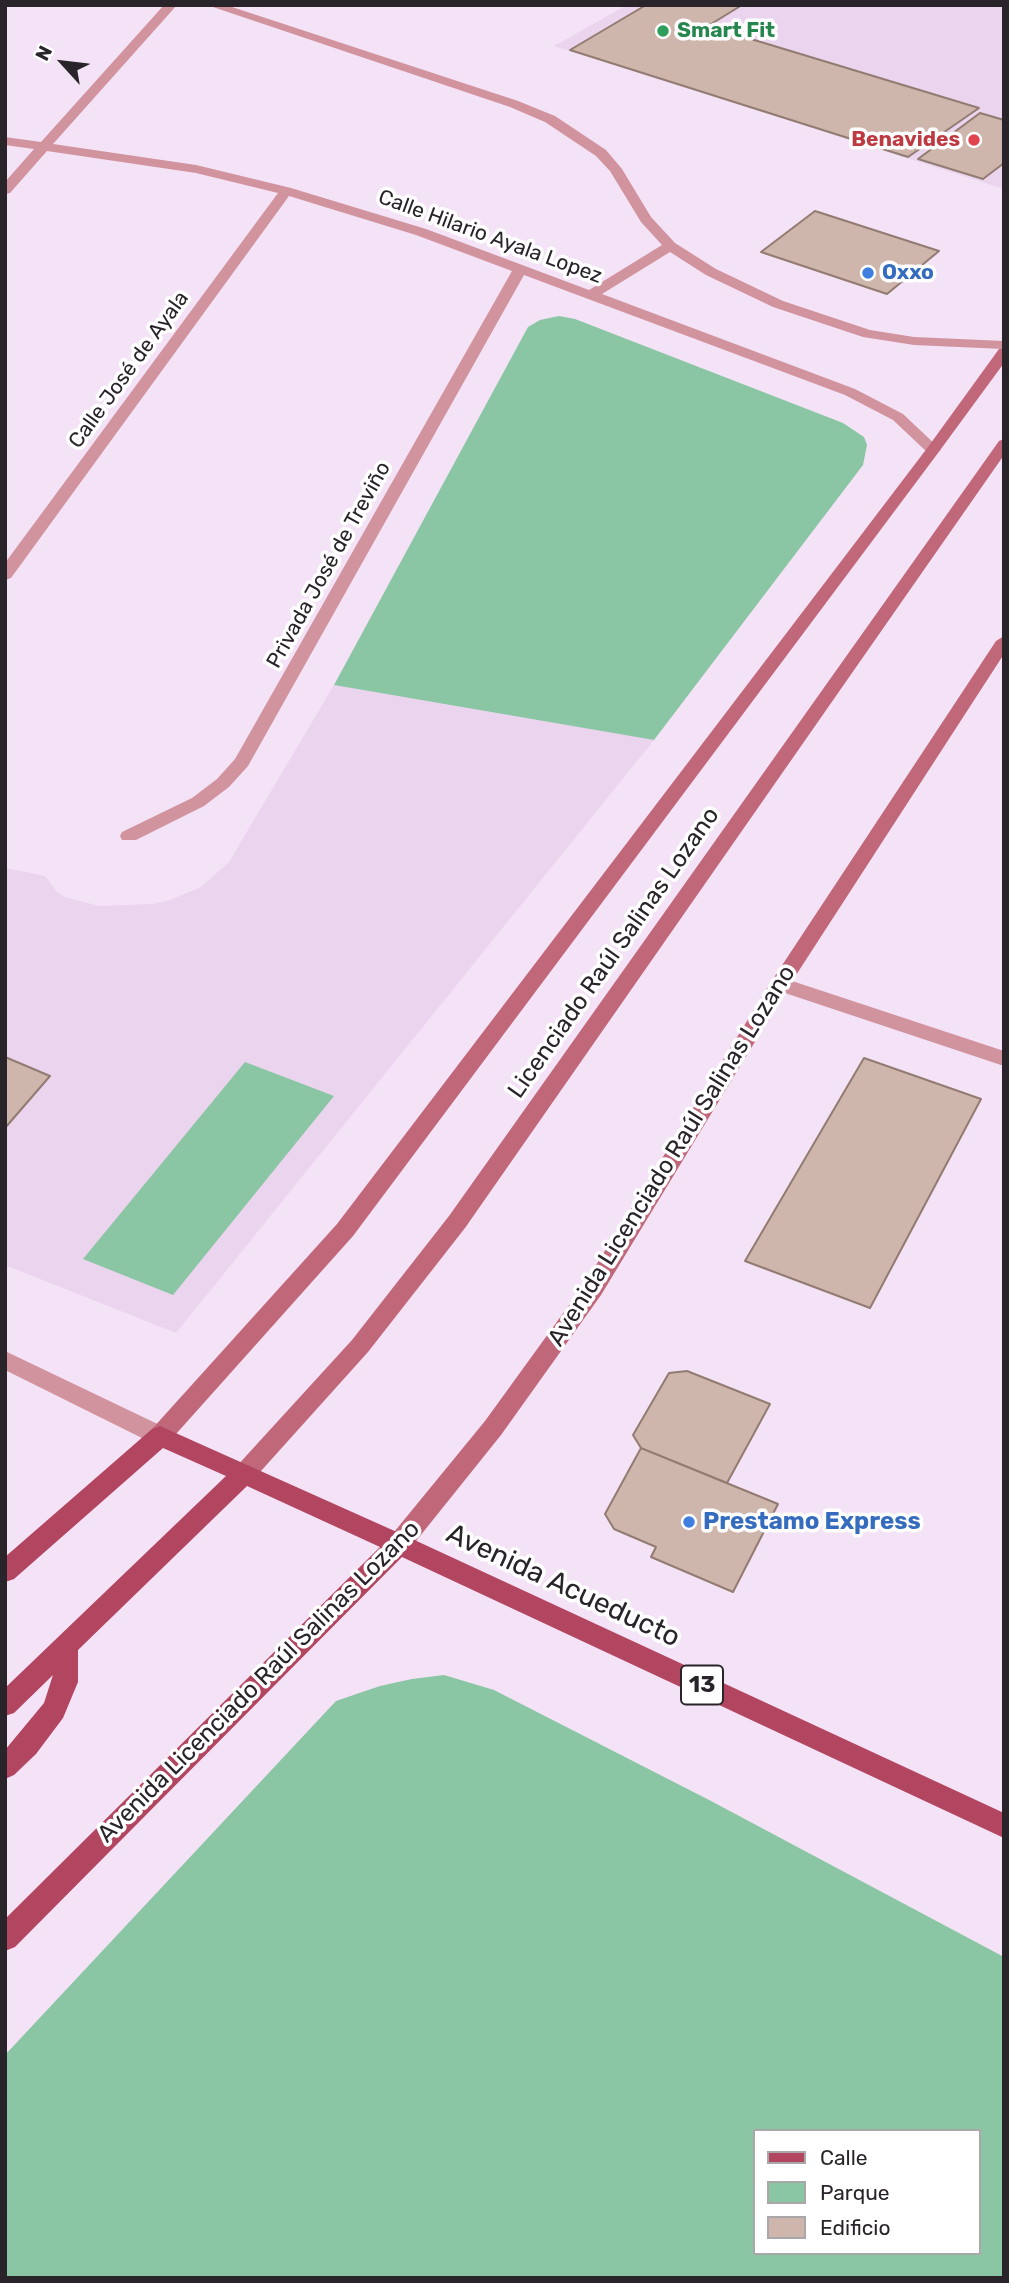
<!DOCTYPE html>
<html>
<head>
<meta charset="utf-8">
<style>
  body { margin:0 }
  #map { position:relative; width:1009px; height:2283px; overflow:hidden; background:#f4e2f6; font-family:Rubik,sans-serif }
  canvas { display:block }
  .frame { position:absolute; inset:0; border:7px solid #29232a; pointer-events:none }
  .legend { position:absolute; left:753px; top:2129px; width:228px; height:126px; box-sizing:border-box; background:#fff; border:2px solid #a9a7aa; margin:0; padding:9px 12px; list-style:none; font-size:21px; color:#29232a }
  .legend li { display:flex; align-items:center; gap:14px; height:35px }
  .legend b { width:35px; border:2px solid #a9a7aa }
  .north { position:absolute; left:28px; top:28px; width:70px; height:70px; -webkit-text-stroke:5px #fff; paint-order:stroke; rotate:297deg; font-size:19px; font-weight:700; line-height:28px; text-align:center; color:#29232a }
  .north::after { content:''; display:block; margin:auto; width:24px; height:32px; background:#29232a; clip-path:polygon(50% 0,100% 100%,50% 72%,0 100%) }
</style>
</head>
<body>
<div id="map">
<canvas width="1009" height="2283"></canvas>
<div class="frame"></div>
<ul class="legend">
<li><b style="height:9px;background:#b24560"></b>Calle</li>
<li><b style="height:19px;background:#8ac5a4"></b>Parque</li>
<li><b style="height:19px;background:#cfb6ac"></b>Edificio</li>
</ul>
<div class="north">N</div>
</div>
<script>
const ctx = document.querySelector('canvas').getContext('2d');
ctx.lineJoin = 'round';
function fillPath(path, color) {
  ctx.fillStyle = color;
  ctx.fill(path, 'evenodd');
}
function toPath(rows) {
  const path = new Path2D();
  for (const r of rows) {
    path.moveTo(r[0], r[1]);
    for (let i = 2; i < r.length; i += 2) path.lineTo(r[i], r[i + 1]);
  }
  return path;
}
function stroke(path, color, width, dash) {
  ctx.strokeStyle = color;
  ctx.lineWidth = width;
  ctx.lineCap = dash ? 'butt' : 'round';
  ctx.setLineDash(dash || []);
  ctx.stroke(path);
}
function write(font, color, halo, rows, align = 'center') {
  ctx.font = font + ' Rubik,sans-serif';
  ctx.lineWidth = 7;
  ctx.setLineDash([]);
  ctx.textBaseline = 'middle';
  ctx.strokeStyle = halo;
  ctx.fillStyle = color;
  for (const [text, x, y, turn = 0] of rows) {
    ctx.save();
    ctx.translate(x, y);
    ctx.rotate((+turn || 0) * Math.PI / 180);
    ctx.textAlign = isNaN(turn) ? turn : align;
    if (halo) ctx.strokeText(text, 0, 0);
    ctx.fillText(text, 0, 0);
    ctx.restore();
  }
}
fillPath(toPath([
  [627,5,1004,5,1004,189,554,46],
  [334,685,654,740,176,1333,5,1265,5,868,45,876,57,892,65,897,99,906,153,904,170,900,201,887,229,862]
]), '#ead4ee');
fillPath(toPath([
  [559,316,575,319,843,423,864,437,867,445,863,465,654,740,334,685,528,327,540,320],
  [245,1062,334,1096,173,1295,83,1259],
  [444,1675,494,1690,711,1801,1004,1957,1004,2278,5,2278,5,2055,336,1701,380,1686,412,1679],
  [755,2131,979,2131,979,2253,755,2253]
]), '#8ac5a4');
const building = toPath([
  [646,5,742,5,708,26,979,108,908,157,570,50,646,5],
  [980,113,1004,120,1004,163,983,179,918,159,980,113],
  [815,211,939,251,887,294,761,252,815,211],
  [5,1057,50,1076,5,1128,5,1057],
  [864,1058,981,1099,870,1308,745,1261,864,1058],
  [687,1371,770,1404,727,1483,641,1448,633,1435,669,1373,687,1371],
  [641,1448,778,1504,733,1592,651,1557,656,1547,614,1529,605,1514,641,1448]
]);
fillPath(building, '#cfb6ac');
stroke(building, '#927b71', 2);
fillPath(toPath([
  [164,5,177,5,53,144,196,165,291,188,426,229,589,290,662,245,641,222,610,171,596,156,545,122,510,107,207,5,226,5,518,101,555,116,606,150,622,169,651,217,675,243,716,269,783,301,870,330,914,337,1004,341,1004,349,914,345,863,337,773,307,706,275,670,252,602,294,855,389,903,414,938,447,941,450,933,455,928,453,893,420,845,395,524,275,248,766,229,787,204,806,136,840,122,840,120,836,122,832,192,798,217,779,235,759,512,271,416,235,289,196,11,578,5,580,5,563,278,193,196,173,47,151,10,193,5,194,5,182,34,149,5,145,5,137,41,142,164,5],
  [780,977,1004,1051,1004,1066,773,989,770,984,773,979,780,977],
  [5,1351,168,1429,172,1436,168,1443,160,1446,152,1443,5,1370,5,1351]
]), '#d1939e');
fillPath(toPath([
  [1004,348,1004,363,938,453,353,1236,168,1443,160,1446,152,1443,148,1436,152,1429,337,1224,928,447,999,349,1004,348],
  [1004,439,1004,455,465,1228,368,1352,252,1481,244,1484,236,1481,232,1474,236,1467,352,1340,449,1216,999,441,1004,439],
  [1004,636,1004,654,787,989,601,1295,501,1435,408,1551,399,1554,390,1551,387,1544,390,1537,485,1421,585,1283,773,979,996,641,1004,636]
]), '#c0687a');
fillPath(toPath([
  [160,1426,408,1537,1004,1813,1004,1838,402,1557,15,1947,5,1951,5,1919,380,1547,247,1486,78,1650,78,1682,63,1718,36,1754,14,1775,5,1779,5,1750,44,1703,53,1675,14,1713,5,1716,5,1688,226,1476,163,1448,14,1579,5,1582,5,1557,152,1429,160,1426]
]), '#b24560');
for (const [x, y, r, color] of [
  [663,31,7,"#2e9e5b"],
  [974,140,7,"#e0444e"],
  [868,273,7,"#3f7fe0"],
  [689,1522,7,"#3f7fe0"]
]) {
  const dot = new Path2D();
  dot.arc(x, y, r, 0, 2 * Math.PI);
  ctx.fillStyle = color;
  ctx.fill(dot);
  stroke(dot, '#fff', 2.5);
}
write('bold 21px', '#27864d', '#fff', [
  ["Smart Fit",677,31]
], 'left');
write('bold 21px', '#be3a42', '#fff', [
  ["Benavides",960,140]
], 'right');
write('21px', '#29232a', '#fff', [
  ["Calle Hilario Ayala Lopez",490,237,20],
  ["Calle José de Ayala",129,370,-54],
  ["Privada José de Treviño",329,565,-61]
]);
write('bold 21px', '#366cbe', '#fff', [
  ["Oxxo",882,273]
], 'left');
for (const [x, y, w] of [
  [702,1685,42]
]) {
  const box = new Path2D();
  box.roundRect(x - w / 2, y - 19.5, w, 39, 5);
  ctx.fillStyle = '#fff';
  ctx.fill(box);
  stroke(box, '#29232a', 2);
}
write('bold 23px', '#29232a', null, [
  ["13",702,1685]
]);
write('24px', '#29232a', '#fff', [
  ["Licenciado Raúl Salinas Lozano",614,953,-55],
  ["Avenida Licenciado Raúl Salinas Lozano",672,1156,-58],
  ["Avenida Licenciado Raúl Salinas Lozano",259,1682,-45]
]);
write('bold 24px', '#366cbe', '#fff', [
  ["Prestamo Express",703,1522]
], 'left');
write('28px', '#29232a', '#fff', [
  ["Avenida Acueducto",563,1586,25]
]);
</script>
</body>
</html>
